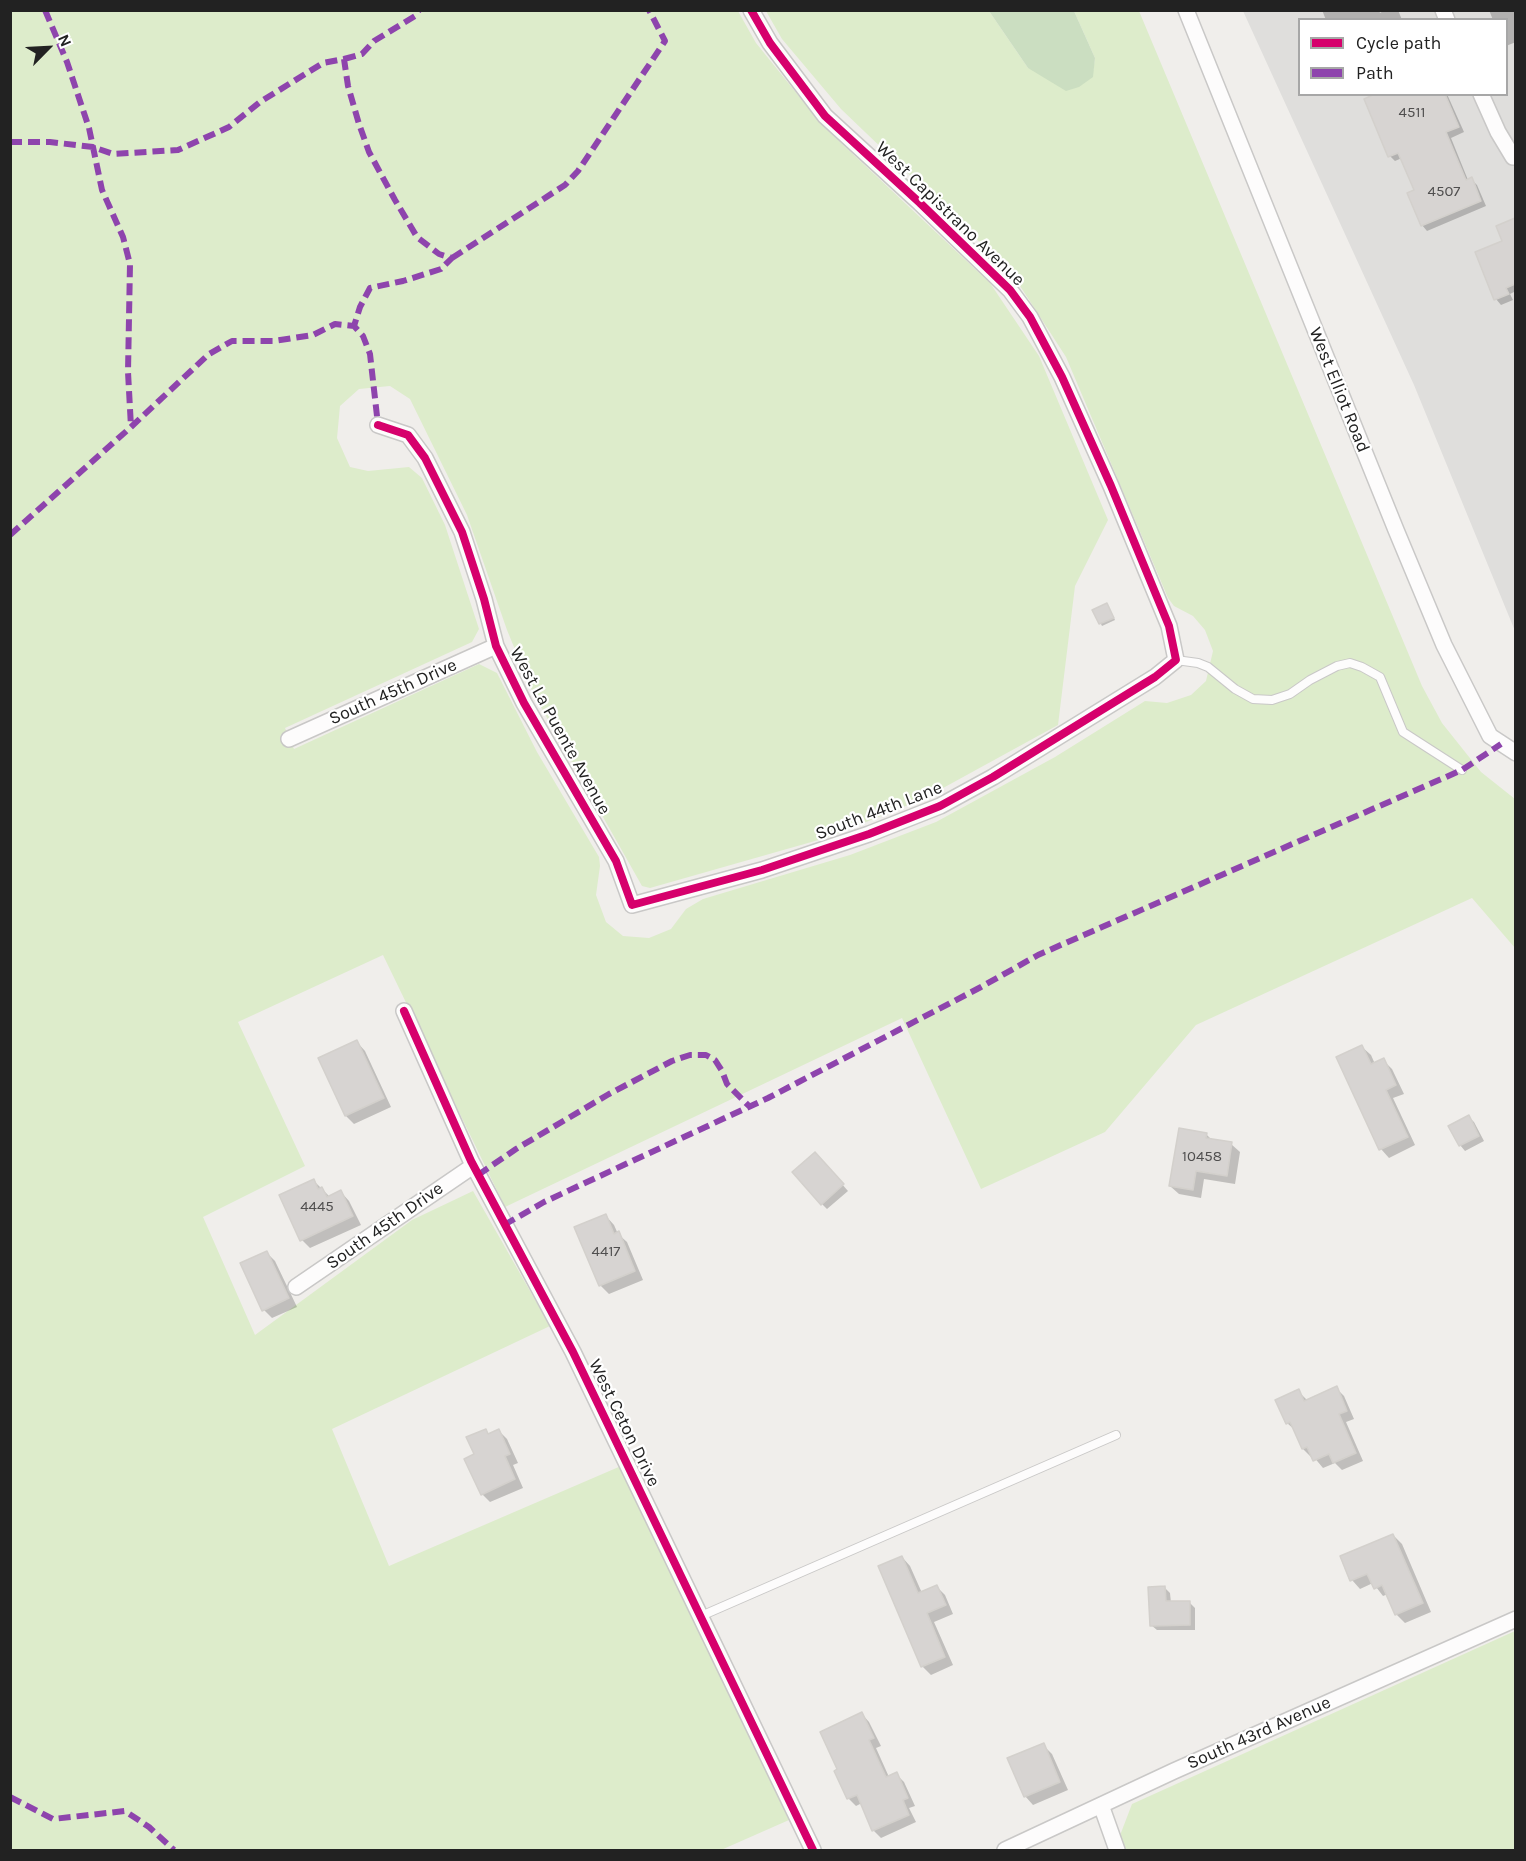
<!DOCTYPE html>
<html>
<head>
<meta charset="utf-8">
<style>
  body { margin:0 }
  #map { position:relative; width:1526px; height:1861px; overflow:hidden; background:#f0eeeb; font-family:Karla,sans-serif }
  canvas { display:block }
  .frame { position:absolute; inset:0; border:12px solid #222; pointer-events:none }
  .legend { position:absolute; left:1298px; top:18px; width:210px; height:78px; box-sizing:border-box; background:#fff; border:2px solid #a7a7a7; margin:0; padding:8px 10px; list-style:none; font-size:18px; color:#222 }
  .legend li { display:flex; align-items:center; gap:12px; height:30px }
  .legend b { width:30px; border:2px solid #a7a7a7 }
  .north { position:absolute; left:18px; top:18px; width:60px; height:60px; -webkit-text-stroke:4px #fff; paint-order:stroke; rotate:66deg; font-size:16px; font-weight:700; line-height:24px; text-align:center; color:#222 }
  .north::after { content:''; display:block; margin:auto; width:21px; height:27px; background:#222; clip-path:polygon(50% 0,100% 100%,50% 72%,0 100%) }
</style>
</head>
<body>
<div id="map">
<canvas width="1526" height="1861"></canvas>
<div class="frame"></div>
<ul class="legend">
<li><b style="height:8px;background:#d6006c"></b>Cycle path</li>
<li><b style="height:8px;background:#8e44ad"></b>Path</li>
</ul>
<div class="north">N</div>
</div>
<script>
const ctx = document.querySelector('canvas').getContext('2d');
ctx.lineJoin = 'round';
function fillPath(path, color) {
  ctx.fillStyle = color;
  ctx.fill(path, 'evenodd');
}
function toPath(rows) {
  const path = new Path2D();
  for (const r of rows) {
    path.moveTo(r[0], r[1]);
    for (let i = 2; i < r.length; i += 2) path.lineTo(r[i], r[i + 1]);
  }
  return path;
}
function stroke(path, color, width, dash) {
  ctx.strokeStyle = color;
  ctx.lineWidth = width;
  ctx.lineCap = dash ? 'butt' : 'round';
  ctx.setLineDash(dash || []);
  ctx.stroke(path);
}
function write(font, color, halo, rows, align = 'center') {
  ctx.font = font + ' Karla,sans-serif';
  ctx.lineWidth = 4.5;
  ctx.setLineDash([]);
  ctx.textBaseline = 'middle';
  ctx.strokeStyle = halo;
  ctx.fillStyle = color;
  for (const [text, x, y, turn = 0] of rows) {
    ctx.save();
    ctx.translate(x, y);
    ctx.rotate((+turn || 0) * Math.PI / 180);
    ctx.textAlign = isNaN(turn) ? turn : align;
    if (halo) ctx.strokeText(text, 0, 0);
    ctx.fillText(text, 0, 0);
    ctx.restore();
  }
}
fillPath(toPath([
  [1243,11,1515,11,1515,631,1414,385],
  [1300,20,1506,20,1506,94,1300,94]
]), '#dfdedc');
fillPath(toPath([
  [11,11,738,11,756,43,823,126,990,283,1039,356,1108,520,1075,586,1058,725,923,799,829,837,650,888,642,886,533,693,507,630,467,515,410,399,390,386,359,389,340,406,337,438,350,467,368,471,409,467,422,478,445,525,479,629,472,642,285,728,294,749,479,664,497,673,537,752,599,857,600,866,596,895,606,922,623,936,649,938,671,929,686,909,703,899,850,855,936,822,1055,757,1145,701,1167,703,1191,695,1206,681,1213,651,1205,630,1193,616,1174,606,1168,598,1066,357,1011,272,841,109,782,39,766,11,989,11,1028,68,1092,77,1095,58,1074,11,1139,11,1422,686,1442,723,1481,772,1515,799,1515,948,1472,898,1196,1025,1105,1132,981,1189,902,1018,505,1207,383,955,238,1022,305,1166,203,1217,255,1335,412,1220,473,1191,550,1326,332,1429,389,1566,621,1466,789,1820,721,1850,11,1850],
  [1515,1631,1515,1850,1124,1850,1119,1838,1132,1804]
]), '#ddeccb');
fillPath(toPath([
  [989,11,1074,11,1095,58,1093,77,1079,87,1066,91,1028,68]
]), '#cbdec1');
fillPath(toPath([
  [1322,10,1379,10,1380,13,1385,10,1398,10,1402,20,1326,20],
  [1489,10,1516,10,1516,42,1506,46,1506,20,1493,20],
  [1379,94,1447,94,1464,132,1451,138,1468,180,1471,179,1477,185,1486,206,1427,231,1422,225,1416,191,1402,158,1395,161,1390,156],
  [1516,219,1516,291,1510,294,1513,300,1501,305,1496,299,1476,253,1504,242,1498,227],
  [1107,604,1115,620,1102,626,1094,610],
  [357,1042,365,1051,391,1107,354,1124,346,1116],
  [1362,1047,1371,1055,1375,1064,1383,1060,1392,1069,1404,1094,1393,1098,1415,1145,1389,1158,1381,1149],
  [1469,1117,1474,1122,1484,1141,1465,1151,1460,1145],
  [1206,1134,1212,1140,1231,1144,1240,1152,1235,1184,1204,1179,1201,1198,1179,1194,1170,1186],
  [820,1159,848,1191,827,1209,822,1204],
  [314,1181,330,1197,341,1192,349,1201,361,1225,310,1248,302,1240],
  [606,1216,614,1225,618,1234,627,1242,643,1280,609,1294,600,1285],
  [267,1253,275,1261,297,1307,272,1318,264,1310],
  [1336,1388,1344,1396,1354,1419,1346,1422,1363,1461,1342,1470,1335,1463,1323,1468,1313,1456,1311,1457,1303,1449,1296,1431,1287,1423,1298,1391,1308,1401],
  [485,1430,490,1435,499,1431,507,1439,518,1463,513,1465,523,1488,490,1502,482,1494,476,1455],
  [1393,1535,1402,1544,1431,1612,1405,1623,1396,1614,1388,1594,1383,1596,1373,1583,1360,1589,1352,1580],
  [902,1557,910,1566,922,1593,937,1587,945,1595,953,1614,934,1622,953,1665,931,1675,922,1666],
  [1165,1588,1170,1593,1171,1603,1189,1602,1195,1608,1195,1630,1157,1630,1151,1625],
  [862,1714,869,1722,881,1746,876,1748,889,1777,896,1774,904,1782,915,1806,909,1808,916,1822,881,1838,873,1830,862,1803,856,1806,848,1798,839,1770],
  [1043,1745,1052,1754,1068,1790,1033,1805,1025,1796]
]), '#0003');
const building = toPath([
  [1375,94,1445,94,1459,127,1446,132,1466,180,1472,177,1481,201,1421,226,1407,193,1414,190,1398,153,1388,157,1364,99,1375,94],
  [1515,218,1515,284,1506,288,1509,294,1494,300,1475,252,1502,241,1496,226,1515,218],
  [1107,603,1114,618,1099,624,1092,610,1107,603],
  [357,1040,384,1098,345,1116,318,1058,357,1040],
  [1362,1045,1371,1064,1384,1058,1396,1085,1386,1090,1408,1137,1379,1150,1336,1057,1362,1045],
  [1469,1115,1479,1136,1459,1146,1448,1126,1469,1115],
  [1179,1128,1207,1133,1206,1138,1232,1142,1227,1176,1196,1171,1193,1190,1169,1186,1179,1128],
  [815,1152,844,1184,821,1205,792,1172,815,1152],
  [314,1179,318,1189,322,1187,327,1197,341,1190,353,1216,300,1241,279,1195,314,1179],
  [606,1214,614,1234,619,1231,635,1271,599,1286,574,1227,606,1214],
  [267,1251,289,1298,262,1311,240,1263,267,1251],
  [1337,1386,1347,1411,1339,1414,1356,1453,1333,1463,1329,1454,1313,1461,1307,1447,1302,1449,1290,1422,1286,1424,1275,1400,1299,1389,1304,1401,1337,1386],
  [486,1429,488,1434,499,1429,510,1454,505,1456,515,1479,481,1495,464,1459,474,1454,466,1437,486,1429],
  [1393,1534,1423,1603,1395,1615,1382,1585,1374,1589,1367,1574,1350,1581,1340,1556,1393,1534],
  [902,1556,918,1593,937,1585,946,1605,927,1613,945,1657,921,1667,878,1566,902,1556],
  [1165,1586,1166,1601,1190,1601,1190,1625,1150,1626,1148,1587,1165,1586],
  [862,1712,874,1738,869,1740,886,1777,897,1772,908,1798,903,1800,909,1815,872,1831,857,1795,847,1799,834,1771,837,1769,820,1732,862,1712],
  [1044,1743,1060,1782,1024,1797,1007,1758,1044,1743]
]);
fillPath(building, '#d7d4d2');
stroke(building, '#d3d0cc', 1.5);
const service = toPath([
  [1176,660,1198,663,1208,667,1235,689,1253,699,1272,700,1290,694,1310,680,1337,666,1350,663,1362,667,1380,677,1403,732,1462,770],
  [701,1616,1116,1435]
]);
const minor = toPath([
  [1186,10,1396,530,1444,645,1490,736,1516,753],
  [1443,10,1447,20],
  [1481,94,1498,132,1513,157,1516,157],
  [378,425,408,435,425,458,462,532,484,599,496,646,524,703,616,861,632,905,762,870,869,834,940,806,993,777,1155,677,1176,660,1169,626,1111,486,1062,377,1030,317,1010,290,920,203,825,116,770,43,751,10],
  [289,739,496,646],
  [404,1011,471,1161,573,1352,813,1850],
  [296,1287,473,1166],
  [1101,1805,1117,1850],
  [1005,1850,1174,1771,1516,1619]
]);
stroke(service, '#c9c8c7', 10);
stroke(minor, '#c9c8c7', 18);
stroke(service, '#fdfcfc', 8);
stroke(minor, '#fdfcfc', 15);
stroke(toPath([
  [45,10,67,62,89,128,102,190,123,237,130,264,128,372,131,427],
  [344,59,362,54,374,41,415,16,419,10],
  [10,142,50,142,93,147,113,154,178,150,229,127,260,102,323,63,344,59,348,86,359,124,369,152,395,200,417,237,439,254,452,258,441,269,403,281,370,288,360,307,354,326],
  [452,258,565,185,578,171,665,41,649,10],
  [10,535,131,427,209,354,232,341,274,341,313,335,335,324,354,326,363,336,370,354,378,425],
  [478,1175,516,1149,609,1094,672,1061,690,1055,706,1055,715,1060,722,1071,727,1084,750,1107],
  [504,1225,544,1202,768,1098,981,987,1038,955,1462,770,1501,744],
  [10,1797,53,1819,125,1811,149,1827,174,1850]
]), '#8e44ad', 6, [12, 6]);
stroke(toPath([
  [378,425,408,435,425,458,462,532,484,599,496,646,524,703,616,861,632,905,762,870,869,834,940,806,993,777,1155,677,1176,660,1169,626,1111,486,1062,377,1030,317,1010,290,920,203,825,116,770,43,751,10],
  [404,1011,471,1161,573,1352,813,1850]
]), '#d6006c', 8);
write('15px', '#4f4e4e', null, [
  ["4511",1412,113],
  ["4507",1444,192],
  ["10458",1202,1157],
  ["4445",317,1207],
  ["4417",606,1252]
]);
write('18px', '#222', '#fff', [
  ["West Capistrano Avenue",950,214,44],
  ["West Elliot Road",1339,390,68],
  ["South 45th Drive",393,692,-24],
  ["West La Puente Avenue",560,731,61],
  ["South 44th Lane",879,811,-21],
  ["South 45th Drive",385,1226,-35],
  ["West Ceton Drive",624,1423,64],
  ["South 43rd Avenue",1259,1733,-24]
]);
</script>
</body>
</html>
